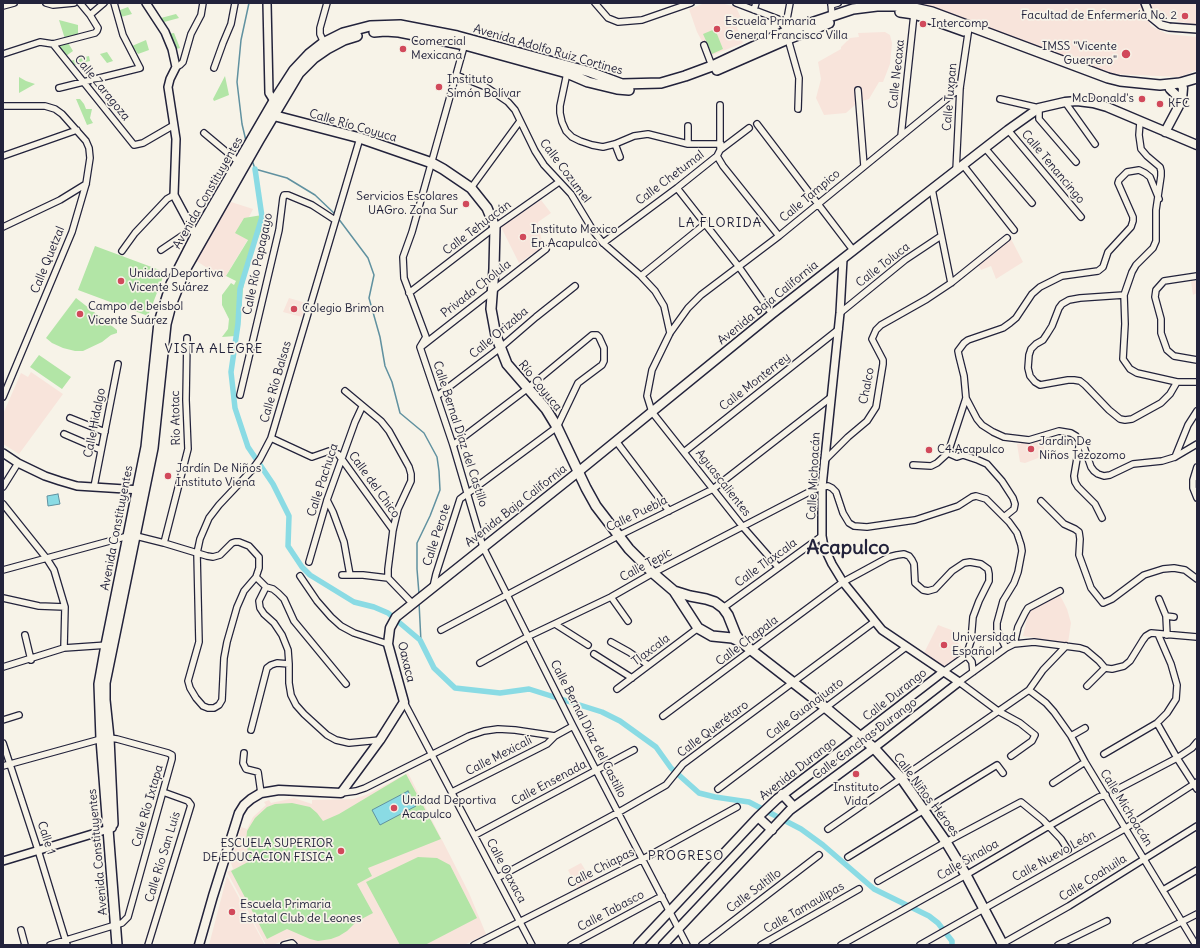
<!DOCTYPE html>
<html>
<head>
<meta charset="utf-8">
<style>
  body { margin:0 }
  #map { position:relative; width:1200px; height:948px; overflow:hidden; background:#f7f3e8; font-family:Delius,sans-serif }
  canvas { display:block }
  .frame { position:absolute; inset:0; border:4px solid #22223b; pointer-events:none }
</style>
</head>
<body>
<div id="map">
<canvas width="1200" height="948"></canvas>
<div class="frame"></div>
</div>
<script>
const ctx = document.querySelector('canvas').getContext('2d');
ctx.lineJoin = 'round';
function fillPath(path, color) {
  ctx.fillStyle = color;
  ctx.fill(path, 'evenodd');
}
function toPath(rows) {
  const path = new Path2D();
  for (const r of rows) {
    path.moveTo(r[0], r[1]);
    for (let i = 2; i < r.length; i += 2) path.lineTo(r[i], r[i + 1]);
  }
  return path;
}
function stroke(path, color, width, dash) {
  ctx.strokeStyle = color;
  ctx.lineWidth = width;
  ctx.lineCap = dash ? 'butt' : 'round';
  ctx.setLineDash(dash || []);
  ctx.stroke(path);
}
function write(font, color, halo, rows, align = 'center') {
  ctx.font = font + ' Delius,sans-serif';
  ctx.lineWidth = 3.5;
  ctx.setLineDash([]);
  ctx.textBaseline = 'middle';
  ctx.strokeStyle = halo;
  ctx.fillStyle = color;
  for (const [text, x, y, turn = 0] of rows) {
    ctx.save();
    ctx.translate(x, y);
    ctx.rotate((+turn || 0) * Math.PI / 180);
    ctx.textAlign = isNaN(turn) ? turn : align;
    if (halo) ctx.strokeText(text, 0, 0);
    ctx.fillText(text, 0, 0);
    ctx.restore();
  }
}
fillPath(toPath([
  [705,3,721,3,736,7,743,22,736,25,743,43,710,56,697,32,689,9],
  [899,3,1140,3,1151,26,1167,34,1197,37,1197,70,1180,77,1113,74,981,27],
  [1150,3,1197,3,1197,25,1172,20,1158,15,1152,8],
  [885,32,890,35,892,43,890,64,883,82,879,82,869,99,855,103,855,105,846,113,824,115,816,98,821,79,818,62,841,49,841,47,850,38,859,37,858,33],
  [541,200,551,213,538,222,543,247,519,263,501,227],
  [231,202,253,209,242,231,250,236,224,279,195,260],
  [1010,237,1023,262,996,279,991,266,981,270,977,262],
  [1197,281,1197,293,1193,295,1191,281],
  [289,298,306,303,302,317,283,312],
  [31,372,63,394,19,454,3,444,3,414,21,373,28,377],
  [1042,440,1046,455,1025,463,1020,462,1017,444],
  [1060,595,1067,609,1071,623,1068,643,1023,636,1029,610],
  [938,625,954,631,954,638,966,652,943,669,923,655],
  [408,773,469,893,486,934,464,945,298,945,295,940,289,938,273,945,266,945,227,872,233,869,231,863,241,827,247,829,253,817,266,805,264,802,269,800,271,803,294,798,312,804,312,800,353,799,366,795],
  [581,863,592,881,578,889,568,870],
  [227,876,253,923,265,945,237,945,229,943,235,945,209,945]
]), '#f8e4db');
fillPath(toPath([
  [128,7,132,14,121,17,120,10],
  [176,14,179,18,164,22,161,18],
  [59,20,78,25,78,35,65,39],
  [715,29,723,49,712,54,703,34],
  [174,33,180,48,173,50,167,34],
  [146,40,149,50,138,54,132,46],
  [67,41,73,51,66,56,58,46],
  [107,52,113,61,107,63,100,54],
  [89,56,90,61,74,65,70,61],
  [225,76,229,95,214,101,213,99],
  [19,77,26,81,35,84,19,93],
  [76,99,80,99,84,104,86,109,92,109,90,118,93,123,87,125],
  [262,215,261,233,256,241,249,261,243,289,240,322,235,336,222,337,228,329,229,319,222,305,222,295,231,283,234,285,236,281,226,276,248,240,235,233,244,218],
  [95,246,165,272,148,316,78,290],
  [76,298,117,330,117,333,111,335,102,342,83,351,75,351,63,348,52,343,46,338],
  [39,355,71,377,62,389,30,367],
  [406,774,441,839,368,868,372,876,357,884,373,913,356,922,347,931,339,936,331,939,318,941,310,939,287,929,267,939,231,871,250,861,246,843,247,831,255,818,267,807,275,804,292,803,310,807,317,813,323,821,339,814],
  [418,857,437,858,450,865,477,918,425,945,400,945,366,882]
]), '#b2e5a6');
const water = toPath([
  [58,494,60,504,48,506,47,496,58,494],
  [408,791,416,806,380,825,372,810,408,791]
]);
fillPath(water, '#8adbe4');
stroke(water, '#6091a0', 1);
stroke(toPath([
  [246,141,242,124,237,82,241,40,249,3],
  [252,160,255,169,287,178,315,195,336,215],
  [338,218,368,258,374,275,369,298,380,337,385,366,392,382,400,413,424,433,437,457,439,471,440,490,430,516,417,543,417,569,419,594],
  [419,602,421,642]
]), '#6091a0', 1.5);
stroke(toPath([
  [255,169,262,217,240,289,238,324,231,372,235,408,248,447,273,484,289,516,288,546,302,567,310,575,354,602,374,607,388,613,420,640,434,668,455,688,500,693,529,689,602,712,620,721,656,747,671,768,699,793,715,797,749,802,801,829,823,845,874,889,929,916,938,923,952,941,952,945]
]), '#8adbe4', 5.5);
const minor = toPath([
  [46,3,53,5,74,3],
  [595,3,608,18,618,22,642,20,691,3],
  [736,3,778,19,787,30],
  [790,3,787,19,788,39,799,78,798,109],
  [831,3,832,16],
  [831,5,838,3],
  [3,6,14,3],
  [754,10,756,3],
  [90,15,104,3],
  [465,43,412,232,403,257,404,278,426,337,420,347,453,445,483,547,573,726,687,945],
  [53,44,134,145,143,143,174,125],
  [53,44,95,33,97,31,98,28,90,15,80,3],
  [325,45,320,34,320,28,327,3],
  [704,45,712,66],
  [3,54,40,42,53,44],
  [176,67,180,65,183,62,191,34,201,15,203,3],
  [214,68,223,43,231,24,235,3],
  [567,73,560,106,560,113,562,122,566,131,572,137,580,141,592,145,603,147,615,144,634,136,648,134,688,144,721,144],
  [456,75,486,87,508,102,515,110,535,151,544,165,571,194,594,232,603,243,641,276,655,291,664,306,670,333],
  [59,88,140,68,123,35,114,3],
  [858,90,864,166],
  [1000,99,1039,108,1039,119,1076,162],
  [1065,102,1095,144],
  [720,105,720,148],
  [3,106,45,106,55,109,62,114,86,141,89,148,90,158,86,184,72,232,3,397],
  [1140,122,1139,135,1141,149,1147,156,1160,167,1161,171,1161,176,1156,210,1156,241,1153,248,1136,265,1132,272,1124,295,1125,324,1123,359,1130,369,1137,373,1177,382,1197,382],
  [757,124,853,250],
  [688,126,688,144],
  [1008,130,1081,217],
  [204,133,241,164],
  [901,136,914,14],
  [615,144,620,157],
  [985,148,1032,203],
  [3,156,77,130],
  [717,156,723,166,779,236],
  [963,165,1014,230],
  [956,171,960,88,969,27],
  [471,188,520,121],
  [677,188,739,267,772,314],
  [932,189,951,283],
  [3,227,60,200,86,184],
  [603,243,677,188,717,156,720,150,749,128],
  [161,250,192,229],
  [122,251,135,233,167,199,174,195],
  [641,276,705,224],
  [1197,276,1164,281,1156,290,1155,297,1161,319,1161,333,1167,350,1174,356,1197,360],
  [409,293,495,227,559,182],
  [1124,295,1080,298,1069,300,1062,304,1059,308,1052,326,1047,334,1043,340,1036,344,1031,349,1029,355,1028,368,1030,376,1035,382,1040,385,1068,380,1074,380,1080,381,1085,385,1109,410,1120,419,1125,420,1132,419,1161,403,1170,394,1177,382],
  [840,313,905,260,941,236],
  [422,346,546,249],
  [345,391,381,421,389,431,409,467,411,474,411,481,398,509,393,530,388,569,388,578,412,603],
  [240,395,279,230,283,198,284,195,288,195,312,205,335,220],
  [437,396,500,348,536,317,575,286],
  [966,398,977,419,982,425,993,432,1004,437,1029,440,1059,431,1071,433,1076,436,1084,447,1091,467,1094,471,1098,474,1104,476,1110,475,1133,464,1162,461,1175,457,1197,444],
  [70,418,105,432],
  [64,434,101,450],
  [271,438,312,457,329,451,338,454,341,458,393,530],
  [616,441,669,511],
  [1080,441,1074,476,1075,482,1078,487,1095,504,1102,518],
  [684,452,839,329],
  [948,453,957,457,963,455,978,460,987,464,1002,481,1013,498,1015,504,1014,509,1004,517],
  [1175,457,1188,425,1197,411],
  [824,461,848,437,867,421,876,407,883,364,883,360,872,339,876,330,881,325,927,299,951,283,1007,238],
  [913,465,931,466,937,463,948,453,966,398,964,376,959,356,958,351,964,343,968,340,1003,328,1010,323,1016,318,1032,294,1040,287,1062,276,1098,271,1103,267,1108,252,1131,227,1133,221,1133,217,1118,183,1119,180,1127,172,1139,170,1145,173,1150,177,1159,199],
  [1197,467,1193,480,1193,488,1197,498],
  [3,487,18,463],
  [94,487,118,364],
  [327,500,333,512,344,542,350,575],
  [1041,501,1064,524,1075,529,1079,532,1080,539,1079,555,1091,588,1103,603,1112,599,1144,575,1163,569,1174,568,1185,570,1197,579],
  [3,504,47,559,54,570,65,607,64,648],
  [164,543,188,449,186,400,187,338],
  [309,562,327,500,355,422,362,407],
  [778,567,743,527,652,412,647,396,652,370,670,333,688,308,701,295,779,236,960,88],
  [3,570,128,536,136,536,164,543,197,553,207,556,213,557,220,555,232,543,235,542,239,542,249,546,259,557,259,568,256,577,244,591,237,607,227,642,224,658,222,700,219,705,214,708,208,708,203,706,196,698,190,688,188,681,199,642,197,553,200,539,209,518,219,505,251,471,260,459,271,438,360,138],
  [342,575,363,575,388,578],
  [300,576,317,601,331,617,341,626,354,633,388,644],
  [256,577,266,587,259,601,260,608,264,614,274,623,282,635,288,650,289,664,289,683,291,695,296,705,304,714,327,735,336,740,349,743,380,740],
  [266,587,273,589,278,593,284,599,294,621,346,684],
  [433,587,436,574,460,499,557,427,578,383,602,365,604,361,604,348,599,337,597,335,592,335,528,388,453,445],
  [611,597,628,621],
  [3,598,39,606,65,607],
  [1159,599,1166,616,1167,635],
  [723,608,822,536],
  [1166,616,1174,617],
  [555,624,588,645],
  [441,630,618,536,713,489,830,398],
  [25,635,31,660],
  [611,642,629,652,648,665],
  [1014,644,1018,627,1025,613,1028,608,1060,591],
  [594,654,632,678],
  [966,655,969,658,972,662,973,672],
  [480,663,529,636,611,597,653,573,811,491,822,487,828,486,832,488,836,492,843,513,849,523,854,526,867,527,915,520,958,506,972,497,976,496,986,499,1009,522,1017,533,1021,545,1022,551,1018,572,1014,583,1003,601,997,623,997,630,1006,648],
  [3,667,64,648,108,645],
  [1087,686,1105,668],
  [617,689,698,628],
  [1029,690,1046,703,1054,712,1071,736,1085,762,1196,945],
  [404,702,532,945],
  [663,716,843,582,889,557,897,555,904,554,909,556,912,560,914,564,915,583,923,590,928,591,935,589,952,571,964,563,970,562,981,564,988,569,989,574,989,581,979,601,973,617,971,641,967,653,964,657,943,672],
  [3,720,19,715],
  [1157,723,1177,758,1197,789],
  [251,730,267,668,271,665,277,663,289,664],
  [1071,736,1085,728],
  [3,743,38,850,67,945],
  [244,753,243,763,246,769,258,772,261,793],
  [1104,754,1157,723,1167,713,1176,699,1177,685,1171,664,1158,634],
  [1011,756,1032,741,1035,735,1020,723,998,711,959,682,1006,648,1014,644,1034,642,1080,648,1086,650,1099,661,1105,668,1112,669,1124,666,1130,661,1143,640,1146,636,1151,633,1197,637],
  [3,766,101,739,109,738,117,739,168,753,172,755,172,759,128,917,122,923,50,945],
  [1053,783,1085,762],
  [718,789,906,647],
  [1114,791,1177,758,1192,748,1197,742],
  [452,792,547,744,555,736,573,726],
  [341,793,356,791,365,788,469,736,484,731,498,729,515,730,555,736],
  [828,829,1029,690,1043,670,1066,646],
  [475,835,634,750],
  [848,857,997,765,1003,773],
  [497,878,619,812,666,785,683,764,874,622],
  [878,881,946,842,1021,802,1043,820,1061,839,1068,850],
  [1163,890,1197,870],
  [21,930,25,945],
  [148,945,191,805,188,801,163,792],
  [284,945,292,943,294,945],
  [474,945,643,859,737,807],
  [571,945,662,896],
  [702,945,819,855],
  [761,945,859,889],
  [841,945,966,875,1049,826,1099,797,1106,795],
  [920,945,1126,828,1197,782],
  [1000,945,1069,906,1197,826],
  [1058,945,1107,921],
  [1136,945,1197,914]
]);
const tertiary = toPath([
  [146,3,165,32,172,49,176,67,170,79,168,87,176,139,174,195,197,238],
  [267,3,269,93,274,101,277,103],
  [1145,3,1150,16,1161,25,1169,27,1197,29],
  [843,259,840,313,822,487,822,536,824,547,832,564,843,582,882,630,959,682,874,748],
  [3,453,18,463,45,476,60,481,77,486,141,490],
  [860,736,943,672],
  [3,861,112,828]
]);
const secondary = toPath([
  [1170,89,1176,95,1180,104],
  [1165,132,1182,100,1183,88,1180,83],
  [782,794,794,807],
  [758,817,772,830],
  [199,945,213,896,239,813,244,805,251,799,261,793,279,790,341,793,380,740,404,702,388,644,390,628,396,617,578,472,772,314,932,189,1008,130,1039,108,1065,102,1077,101,1093,103,1107,107,1197,145],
  [638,945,758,817,777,799,860,736],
  [663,945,790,810,874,748]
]);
const primary = toPath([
  [900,12,914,14,936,21,964,31],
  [374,32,385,31,399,32,465,45,567,73,588,82,617,89,629,90],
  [717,70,788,39,829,23],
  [268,114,360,138,432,163,443,169,471,188,487,208,495,227,494,269,491,309,496,336,507,364,546,409,557,427,586,488,596,506,629,549,653,573,674,591,698,628,712,636,732,638,741,642],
  [674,591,690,596,706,599,715,602,723,608,728,615,736,635,741,642,826,708,874,748,902,779,946,842,966,875,1003,945],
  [113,824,109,738,105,700,105,683,153,448,166,324,171,305,185,270,259,140,299,73,314,58,327,49,344,40,357,36],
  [117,945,101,739,99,684,106,645,146,447,159,322,171,284,195,237,274,101,294,70,309,54,323,43,343,33,370,26,400,25,457,36,590,72,622,84,661,83,685,76,712,66,787,31,853,9,877,6,896,6,914,8,932,12,1108,78,1120,81,1160,85,1180,83,1197,78]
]);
stroke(minor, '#22223b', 8);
stroke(tertiary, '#22223b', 10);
stroke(secondary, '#22223b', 11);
stroke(primary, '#22223b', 12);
stroke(minor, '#f7f3e8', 5.5);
stroke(tertiary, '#f7f3e8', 7);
stroke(secondary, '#f7f3e8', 8);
stroke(primary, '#f7f3e8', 9);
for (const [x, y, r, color] of [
  [1185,16,4,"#d1495b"],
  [923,24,4,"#d1495b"],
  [717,29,4,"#d1495b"],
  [403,49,4,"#d1495b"],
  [1126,54,5,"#d1495b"],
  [439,87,4,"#d1495b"],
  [1142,99,4,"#d1495b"],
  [1160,104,4,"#d1495b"],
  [466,204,4,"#d1495b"],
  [523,237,4,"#d1495b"],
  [121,281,4,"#d1495b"],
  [294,309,4,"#d1495b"],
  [80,314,4,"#d1495b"],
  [1031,449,4,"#d1495b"],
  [929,450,4,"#d1495b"],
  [168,476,4,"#d1495b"],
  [944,645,4,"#d1495b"],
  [856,774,4,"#d1495b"],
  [394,808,4,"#d1495b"],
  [341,851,4,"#d1495b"],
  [232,912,4,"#d1495b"]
]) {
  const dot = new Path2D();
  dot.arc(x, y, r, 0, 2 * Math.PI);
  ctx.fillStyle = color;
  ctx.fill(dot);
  stroke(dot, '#f7f3e8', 1.5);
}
write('12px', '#22223b', '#f7f3e8', [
  ["Facultad de Enfermería No. 2",1177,16,"right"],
  ["Escuela Primaria",725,22],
  ["General Francisco Villa",725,36],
  ["Intercomp",931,24],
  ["Comercial",411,42],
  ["Mexicana",411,56],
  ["IMSS \"Vicente",1117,47,"right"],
  ["Guerrero\"",1117,61,"right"],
  ["Instituto",447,80],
  ["Simón Bolívar",447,94],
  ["McDonald's",1134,99,"right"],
  ["KFC",1168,104],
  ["Servicios Escolares",458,197,"right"],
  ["UAGro. Zona Sur",458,211,"right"],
  ["Instituto Mexico",531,230],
  ["En Acapulco",531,244],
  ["Unidad Deportiva",129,274],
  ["Vicente Suárez",129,288],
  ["Campo de beisbol",88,307],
  ["Vicente Suárez",88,321],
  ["Colegio Brimon",302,309],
  ["Jardin De",1039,442],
  ["Niños Tezozomo",1039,456],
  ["C4 Acapulco",937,450],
  ["Jardín De Niños",176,469],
  ["Instituto Viena",176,483],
  ["Universidad",952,638],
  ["Español",952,652],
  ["Instituto",856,788,"center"],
  ["Vida",856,802,"center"],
  ["Unidad Deportiva",402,801],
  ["Acapulco",402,815],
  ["ESCUELA SUPERIOR",333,844,"right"],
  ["DE EDUCACION FISICA",333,858,"right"],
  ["Escuela Primaria",240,905],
  ["Estatal Club de Leones",240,919]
], 'left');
write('12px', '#22223b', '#f7f3e8', [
  ["Avenida Adolfo Ruiz Cortines",548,50,16],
  ["Calle Necaxa",897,74,-84],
  ["Calle Zaragoza",102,88,51],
  ["Calle Tuxpan",950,97,-85],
  ["Calle Río Coyuca",353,126,16],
  ["Calle Tenancingo",1053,167,50],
  ["Calle Cozumel",565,171,53],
  ["Calle Chetumal",670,178,-37],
  ["Avenida Constituyentes",208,193,-60],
  ["Calle Tampico",810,196,-40],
  ["Calle Tehuacán",477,228,-37],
  ["Calle Quetzal",48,260,-68],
  ["Calle Río Papagayo",258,264,-78],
  ["Calle Toluca",883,265,-38],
  ["Privada Cholula",476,289,-38],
  ["Avenida Baja California",768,303,-39],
  ["Calle Orizaba",499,333,-40],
  ["Calle Río Balsas",276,382,-74],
  ["Calle Monterrey",755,382,-38],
  ["Río Coyuca",540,386,51],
  ["Chalco",867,386,-79],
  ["Río Atotac",176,418,-91],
  ["Calle Hidalgo",95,423,-79],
  ["Calle Bernal Díaz del Castillo",460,434,72],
  ["Calle Michoacán",814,476,-87],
  ["Calle Pachuca",323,480,-72],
  ["Aguascalientes",723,483,52],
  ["Calle del Chico",374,485,54],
  ["Avenida Baja California",516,506,-38],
  ["Calle Puebla",637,514,-26],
  ["Avenida Constituyentes",117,528,-79],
  ["Calle Perote",437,535,-72],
  ["Calle Tlaxcala",766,563,-36],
  ["Calle Tepic",646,565,-28],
  ["Calle Chapala",747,641,-37],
  ["Tlaxcala",651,650,-37],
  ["Oaxaca",406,662,76],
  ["Calle Durango",895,695,-38],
  ["Calle Guanajuato",805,709,-37],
  ["Calle Bernal Díaz del Castillo",588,729,63],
  ["Calle Querétaro",713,729,-37],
  ["Calle Canchas Durango",865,739,-37],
  ["Calle Mexicali",499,756,-27],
  ["Avenida Durango",798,769,-38],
  ["Calle Ensenada",549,783,-28],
  ["Calle Niños Héroes",926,795,53],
  ["Calle Río Ixtapa",148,806,-74],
  ["Calle Michoacán",1126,808,58],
  ["Calle 1",46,838,72],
  ["Avenida Constituyentes",98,852,-95],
  ["Calle Nuevo León",1054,856,-29],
  ["Calle Río San Luis",163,857,-73],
  ["Calle Sinaloa",968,860,-30],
  ["Calle Chiapas",601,868,-27],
  ["Calle Oaxaca",506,871,62],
  ["Calle Coahuila",1093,878,-32],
  ["Calle Saltillo",754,891,-37],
  ["Calle Tamaulipas",804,908,-30],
  ["Calle Tabasco",611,911,-28]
]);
ctx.letterSpacing = '1px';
write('13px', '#22223b', '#f7f3e8', [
  ["LA FLORIDA",720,223],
  ["VISTA ALEGRE",214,349],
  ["PROGRESO",686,856]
]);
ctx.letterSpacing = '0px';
write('bold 20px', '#22223b', '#f7f3e8', [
  ["Acapulco",848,548]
]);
</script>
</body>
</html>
